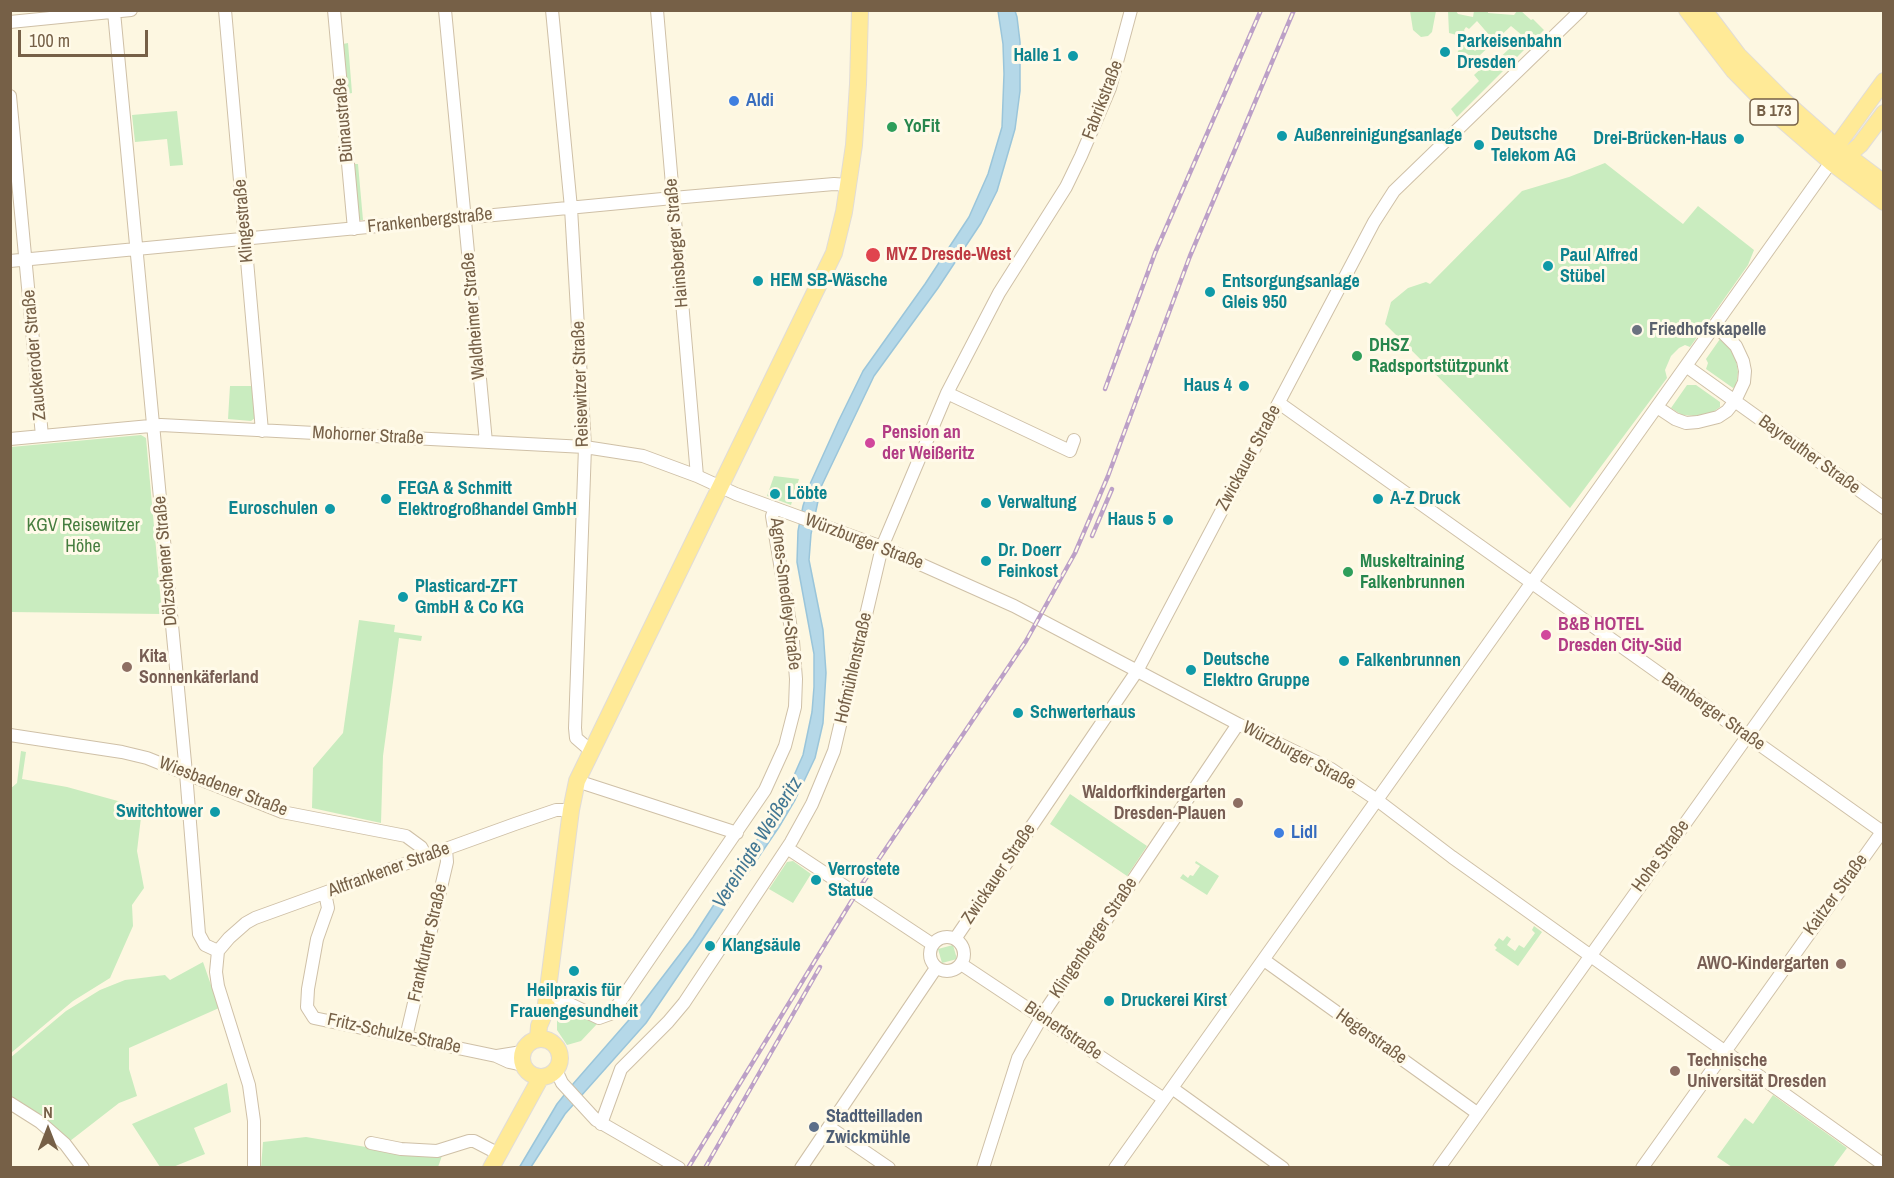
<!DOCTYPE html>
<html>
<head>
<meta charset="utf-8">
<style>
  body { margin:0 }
  #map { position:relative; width:1894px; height:1178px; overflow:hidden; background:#fdf7e1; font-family:"Archivo Narrow",sans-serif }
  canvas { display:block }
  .frame { position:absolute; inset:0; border:12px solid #766047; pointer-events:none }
  .north { position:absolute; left:18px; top:1100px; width:60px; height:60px; -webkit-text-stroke:4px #fffae9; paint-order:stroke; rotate:0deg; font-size:16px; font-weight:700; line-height:24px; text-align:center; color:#766047 }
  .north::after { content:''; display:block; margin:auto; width:21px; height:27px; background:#766047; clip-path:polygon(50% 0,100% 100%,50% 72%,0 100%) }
  .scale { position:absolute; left:18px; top:30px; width:130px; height:27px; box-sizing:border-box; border:3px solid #766047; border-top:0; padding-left:8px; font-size:18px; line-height:21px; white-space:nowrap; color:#766047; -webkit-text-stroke:4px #fffae9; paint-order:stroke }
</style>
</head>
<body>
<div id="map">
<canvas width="1894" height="1178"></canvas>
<div class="frame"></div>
<div class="north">N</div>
<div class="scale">100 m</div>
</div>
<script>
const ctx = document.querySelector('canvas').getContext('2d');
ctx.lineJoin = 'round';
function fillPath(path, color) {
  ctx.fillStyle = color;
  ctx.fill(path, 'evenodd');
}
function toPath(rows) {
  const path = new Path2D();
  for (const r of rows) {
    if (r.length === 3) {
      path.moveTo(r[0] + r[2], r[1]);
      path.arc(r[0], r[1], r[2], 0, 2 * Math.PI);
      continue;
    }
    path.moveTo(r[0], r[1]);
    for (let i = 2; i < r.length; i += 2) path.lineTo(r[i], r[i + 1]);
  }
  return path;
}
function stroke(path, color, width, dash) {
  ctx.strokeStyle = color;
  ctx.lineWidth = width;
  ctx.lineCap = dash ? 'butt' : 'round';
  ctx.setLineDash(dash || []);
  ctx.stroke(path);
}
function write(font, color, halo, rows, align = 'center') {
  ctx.font = font + ' "Archivo Narrow",sans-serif';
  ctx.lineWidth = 6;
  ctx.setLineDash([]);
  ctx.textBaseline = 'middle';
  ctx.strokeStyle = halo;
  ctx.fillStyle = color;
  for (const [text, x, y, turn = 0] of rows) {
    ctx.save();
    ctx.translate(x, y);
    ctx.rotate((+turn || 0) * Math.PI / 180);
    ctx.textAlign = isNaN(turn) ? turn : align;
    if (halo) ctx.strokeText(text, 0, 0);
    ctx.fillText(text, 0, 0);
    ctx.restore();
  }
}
fillPath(toPath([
  [1410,11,1436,11,1432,32,1428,36,1421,37,1413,30],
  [1448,11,1456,11,1458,14,1473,17,1474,11,1488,11,1488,13,1514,15,1517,11,1521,11,1531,20,1533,19,1544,30,1457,117,1451,109,1479,81,1474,75,1487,63,1495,62,1523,36,1511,26,1479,56,1484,60,1471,71,1464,64,1467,61,1465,59,1462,61,1456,55,1464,40,1475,51,1490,36,1477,21,1469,29,1466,27,1464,30,1465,32,1461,36,1449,33],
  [348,43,352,93,347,94,343,44],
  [177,111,183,165,170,166,167,139,135,142,132,115],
  [1605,163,1683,224,1698,206,1754,250,1748,265,1690,347,1685,345,1679,348,1671,356,1665,370,1667,378,1570,508,1385,324,1391,302,1408,288,1426,282,1430,284,1522,191,1569,177],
  [354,164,358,164,363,220,359,220],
  [1720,339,1730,347,1736,360,1738,372,1736,386,1733,388,1706,369,1708,363,1706,359],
  [1687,385,1696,385,1720,402,1720,407,1710,414,1696,416,1682,415,1671,408],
  [230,386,252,386,255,418,251,421,228,419],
  [141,435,146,438,162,614,11,612,11,447],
  [774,476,799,479,791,505,767,496],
  [359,620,395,625,394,632,422,636,421,641,399,638,383,756,381,823,312,808,313,768,343,733],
  [21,751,26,752,22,779,67,787,136,806,142,809,137,851,144,888,132,905,133,926,110,978,73,1001,11,1053,10,789,17,783],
  [1070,794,1147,846,1127,876,1050,824],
  [793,861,811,874,793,903,769,889,787,862],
  [1196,861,1219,876,1207,895,1180,878,1183,874,1188,878,1190,875,1193,876,1200,866,1195,863],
  [1534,926,1542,932,1518,966,1495,950,1497,948,1494,945,1499,938,1503,941,1507,936,1511,939,1507,945,1515,951,1519,945,1524,948,1535,933,1532,930],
  [953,945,957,959,942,963,938,949],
  [203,962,219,1008,129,1048,129,1069,137,1096,119,1103,70,1141,45,1119,11,1096,10,1058,66,1011,100,990,125,980,165,975,170,980],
  [557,1004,597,1024,581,1041,567,1045,557,1030],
  [227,1083,231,1112,194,1128,205,1154,173,1167,160,1167,132,1124],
  [1773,1095,1847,1148,1833,1167,1732,1167,1717,1157,1745,1118,1753,1124],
  [306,1137,378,1149,443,1153,438,1167,261,1168,263,1142]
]), '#c9ecbf');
const water = toPath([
  [998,11,1015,11,1017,17,1020,42,1020,91,1015,129,997,191,981,223,938,288,874,376,821,487,811,534,809,560,823,630,826,673,823,723,815,758,795,800,779,827,646,1023,565,1114,531,1167,519,1168,557,1104,573,1084,635,1013,693,937,752,846,766,829,788,789,803,755,812,712,814,687,814,654,797,562,798,531,803,506,810,484,839,420,863,371,925,284,969,217,988,174,1002,127,1004,74,1003,44,998,11]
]);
fillPath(water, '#b5d8e8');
stroke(water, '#9ac5da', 1.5);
const minor = toPath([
  [225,10,262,431],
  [334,10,354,229],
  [445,10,486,442],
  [552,10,571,208,585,447,575,728,576,738,591,751],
  [657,10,697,476],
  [114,12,186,773,199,934,205,945,218,951],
  [10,22,131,10],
  [10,96,42,436],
  [10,261,673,198,834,184,849,185],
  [1686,366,1884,508],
  [947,393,1070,451,1074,440],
  [1279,403,1884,833],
  [1657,407,1675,419,1686,423,1698,422,1718,417,1727,411,1735,401,1744,382,1745,371,1743,361,1736,346,1715,325],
  [10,439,161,425,585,447,643,456,697,476,736,494,882,547,1014,606,1238,724,1331,769,1377,800,1452,857,1884,1165],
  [10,735,122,752,147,758,282,812,406,836,421,847,426,856],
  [577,781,737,833],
  [787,848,932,944],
  [325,893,328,908,317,939,308,989,307,1007,314,1018,496,1056,509,1062,523,1065],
  [947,954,17],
  [955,939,1137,671,1374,222,1394,191,1581,10],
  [1264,960,1477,1113],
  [961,964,1164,1099],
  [547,993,599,1018,610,1014,615,1009,765,790,785,746,795,707,796,679,793,641,772,516,775,508],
  [406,1037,447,862,446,849],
  [497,1056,522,1052],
  [556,1070,562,1083,596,1120,679,1168],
  [1172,1088,1283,1168],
  [10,1103,40,1122,65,1144,83,1168],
  [601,1124,621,1069,668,1022,684,1003,791,842,812,804,834,751,882,547,947,393,999,293,1066,187,1081,156,1110,88,1131,10],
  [829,1127,889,1168],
  [371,1143,401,1149,437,1151,469,1141,474,1141,499,1154],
  [254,1168,254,1121,249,1085,218,986,216,972,218,951,229,938,246,923,255,918,515,824,556,810,571,810],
  [801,1168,936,968],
  [983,1168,1018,1058,1047,1008,1238,724],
  [1115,1168,1831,162],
  [1439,1168,1884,545],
  [1642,1168,1884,829]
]);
const major = toPath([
  [1687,10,1734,71,1779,117,1831,162,1884,202],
  [1704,10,1738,55,1782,99,1836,147,1884,183],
  [1833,156,1836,147,1884,81],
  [1837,160,1847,156,1860,145,1884,113],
  [541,1058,19],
  [538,1039,539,1026,545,1012,571,810,577,781,834,253,844,212,854,145,858,84,860,10],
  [491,1168,541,1077]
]);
stroke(minor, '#cfc0a7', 14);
stroke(major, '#e1dcd7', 18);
stroke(minor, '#fff', 12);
stroke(major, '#ffea97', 16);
const rail = toPath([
  [1105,389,1155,253,1261,10],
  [1092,536,1112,489],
  [688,1168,862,884,1026,641,1075,553,1108,476,1190,256,1294,10],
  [705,1168,820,967]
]);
stroke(rail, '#bca0c7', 4.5);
stroke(rail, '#fffae9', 2, [7]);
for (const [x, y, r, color] of [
  [1445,52,6,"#0f9aa8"],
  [1073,56,6,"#0f9aa8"],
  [734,101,6,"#3f7fe0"],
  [892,127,6,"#2e9e5b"],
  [1282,136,6,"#0f9aa8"],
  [1739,139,6,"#0f9aa8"],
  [1479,145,6,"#0f9aa8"],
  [873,255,8,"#e0444e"],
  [1548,266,6,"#0f9aa8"],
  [758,281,6,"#0f9aa8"],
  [1210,292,6,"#0f9aa8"],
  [1637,330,6,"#6b7280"],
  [1357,356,6,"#2e9e5b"],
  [1244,386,6,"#0f9aa8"],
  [870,443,6,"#d1479c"],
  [775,494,6,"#0f9aa8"],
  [386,499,6,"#0f9aa8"],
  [1378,499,6,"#0f9aa8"],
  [986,503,6,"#0f9aa8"],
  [330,509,6,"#0f9aa8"],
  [1168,520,6,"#0f9aa8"],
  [986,561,6,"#0f9aa8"],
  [1348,572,6,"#2e9e5b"],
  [403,597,6,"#0f9aa8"],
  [1546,635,6,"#d1479c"],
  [1344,661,6,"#0f9aa8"],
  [127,667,6,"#8d6e63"],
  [1191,670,6,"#0f9aa8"],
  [1018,713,6,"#0f9aa8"],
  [1238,803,6,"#8d6e63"],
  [215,812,6,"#0f9aa8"],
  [1279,833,6,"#3f7fe0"],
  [816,880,6,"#0f9aa8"],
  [710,946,6,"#0f9aa8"],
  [1841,964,6,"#8d6e63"],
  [574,971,6,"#0f9aa8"],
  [1109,1001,6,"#0f9aa8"],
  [1675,1071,6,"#8d6e63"],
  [814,1127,6,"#5c6f8a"]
]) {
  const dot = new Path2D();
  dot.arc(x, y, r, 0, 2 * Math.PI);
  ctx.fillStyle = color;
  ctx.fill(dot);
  stroke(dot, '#fffae9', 2);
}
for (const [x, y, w] of [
  [1774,112,48]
]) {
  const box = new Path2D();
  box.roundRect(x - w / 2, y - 13, w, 26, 4.5);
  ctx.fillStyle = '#fffae9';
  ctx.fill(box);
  stroke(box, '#766047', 1.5);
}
write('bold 16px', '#766047', null, [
  ["B 173",1774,112]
]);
write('bold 18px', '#0d838f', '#fffae9', [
  ["Parkeisenbahn",1457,42],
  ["Dresden",1457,63],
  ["Halle 1",1061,56,"right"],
  ["Deutsche",1491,135],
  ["Telekom AG",1491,156],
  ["Außenreinigungsanlage",1294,136],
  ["Drei-Brücken-Haus",1727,139,"right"],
  ["Paul Alfred",1560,256],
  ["Stübel",1560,277],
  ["HEM SB-Wäsche",770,281],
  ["Entsorgungsanlage",1222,282],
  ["Gleis 950",1222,303],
  ["Haus 4",1232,386,"right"],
  ["FEGA & Schmitt",398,489],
  ["Elektrogroßhandel GmbH",398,510],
  ["Löbte",787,494],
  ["A-Z Druck",1390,499],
  ["Verwaltung",998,503],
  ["Euroschulen",318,509,"right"],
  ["Haus 5",1156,520,"right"],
  ["Dr. Doerr",998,551],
  ["Feinkost",998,572],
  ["Plasticard-ZFT",415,587],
  ["GmbH & Co KG",415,608],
  ["Deutsche",1203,660],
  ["Elektro Gruppe",1203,681],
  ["Falkenbrunnen",1356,661],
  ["Schwerterhaus",1030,713],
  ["Switchtower",203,812,"right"],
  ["Verrostete",828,870],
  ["Statue",828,891],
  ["Klangsäule",722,946],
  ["Heilpraxis für",574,991,"center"],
  ["Frauengesundheit",574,1012,"center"],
  ["Druckerei Kirst",1121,1001]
], 'left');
write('18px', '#766047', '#fffae9', [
  ["Fabrikstraße",1103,100,-69],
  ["Bünaustraße",344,120,-95],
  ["Klingestraße",244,221,-95],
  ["Frankenbergstraße",430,221,-6],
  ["Hainsberger Straße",677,243,-95],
  ["Waldheimer Straße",474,316,-95],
  ["Zauckeroder Straße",35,355,-95],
  ["Reisewitzer Straße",581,384,-92],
  ["Mohorner Straße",368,436,3],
  ["Bayreuther Straße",1809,455,36],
  ["Zwickauer Straße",1249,458,-62],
  ["Würzburger Straße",864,542,21],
  ["Dölzschener Straße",166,561,-95],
  ["Agnes-Smedley-Straße",785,594,83],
  ["Hofmühlenstraße",854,668,-77],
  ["Bamberger Straße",1713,712,35],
  ["Würzburger Straße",1299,756,28],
  ["Wiesbadener Straße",223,787,21],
  ["Hohe Straße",1661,856,-54],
  ["Altfrankener Straße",389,870,-20],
  ["Zwickauer Straße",999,874,-56],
  ["Kaitzer Straße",1836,895,-54],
  ["Klingenberger Straße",1094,938,-56],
  ["Frankfurter Straße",428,943,-77],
  ["Bienertstraße",1063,1031,34],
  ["Fritz-Schulze-Straße",394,1034,12],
  ["Hegerstraße",1371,1037,35]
]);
write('bold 18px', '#366cbe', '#fffae9', [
  ["Aldi",746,101],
  ["Lidl",1291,833]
], 'left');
write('bold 18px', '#27864d', '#fffae9', [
  ["YoFit",904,127],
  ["DHSZ",1369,346],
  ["Radsportstützpunkt",1369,367],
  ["Muskeltraining",1360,562],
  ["Falkenbrunnen",1360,583]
], 'left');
write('bold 18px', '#be3a42', '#fffae9', [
  ["MVZ Dresde-West",886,255]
], 'left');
write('bold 18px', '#5b616d', '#fffae9', [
  ["Friedhofskapelle",1649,330]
], 'left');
write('bold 18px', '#b23c85', '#fffae9', [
  ["Pension an",882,433],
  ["der Weißeritz",882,454],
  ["B&B HOTEL",1558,625],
  ["Dresden City-Süd",1558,646]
], 'left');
write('18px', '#457d3e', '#fffae9', [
  ["KGV Reisewitzer",83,526],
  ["Höhe",83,547]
]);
write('bold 18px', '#785e54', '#fffae9', [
  ["Kita",139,657],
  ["Sonnenkäferland",139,678],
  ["Waldorfkindergarten",1226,793,"right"],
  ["Dresden-Plauen",1226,814,"right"],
  ["AWO-Kindergarten",1829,964,"right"],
  ["Technische",1687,1061],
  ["Universität Dresden",1687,1082]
], 'left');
write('bold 18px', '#4e5e75', '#fffae9', [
  ["Stadtteilladen",826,1117],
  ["Zwickmühle",826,1138]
], 'left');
write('italic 20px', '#427793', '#fffae9', [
  ["Vereinigte Weißeritz",758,843,-58]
]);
</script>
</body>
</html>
